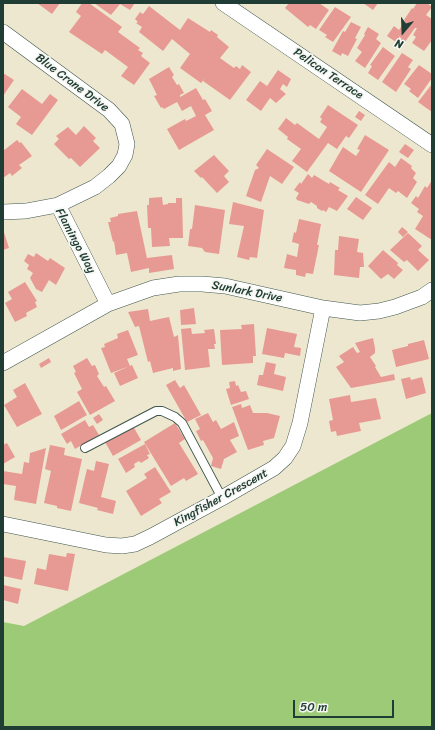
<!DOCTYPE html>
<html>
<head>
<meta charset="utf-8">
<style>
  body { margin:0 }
  #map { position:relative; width:435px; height:730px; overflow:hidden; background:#eee7cf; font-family:Sriracha,sans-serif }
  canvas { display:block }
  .frame { position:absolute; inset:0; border:4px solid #1f3d34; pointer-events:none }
  .north { position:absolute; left:383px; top:12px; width:40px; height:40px; -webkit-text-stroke:3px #f6f6f2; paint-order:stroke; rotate:199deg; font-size:11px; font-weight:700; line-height:16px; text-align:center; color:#1f3d34 }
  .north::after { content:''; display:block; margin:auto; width:14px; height:18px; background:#1f3d34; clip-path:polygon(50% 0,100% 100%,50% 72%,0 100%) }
  .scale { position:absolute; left:293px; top:700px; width:101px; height:18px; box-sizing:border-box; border:2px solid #1f3d34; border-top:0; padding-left:5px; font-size:12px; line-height:14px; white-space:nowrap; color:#1f3d34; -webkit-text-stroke:3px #f6f6f2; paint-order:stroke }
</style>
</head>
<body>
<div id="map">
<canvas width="435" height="730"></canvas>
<div class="frame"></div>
<div class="north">N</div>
<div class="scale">50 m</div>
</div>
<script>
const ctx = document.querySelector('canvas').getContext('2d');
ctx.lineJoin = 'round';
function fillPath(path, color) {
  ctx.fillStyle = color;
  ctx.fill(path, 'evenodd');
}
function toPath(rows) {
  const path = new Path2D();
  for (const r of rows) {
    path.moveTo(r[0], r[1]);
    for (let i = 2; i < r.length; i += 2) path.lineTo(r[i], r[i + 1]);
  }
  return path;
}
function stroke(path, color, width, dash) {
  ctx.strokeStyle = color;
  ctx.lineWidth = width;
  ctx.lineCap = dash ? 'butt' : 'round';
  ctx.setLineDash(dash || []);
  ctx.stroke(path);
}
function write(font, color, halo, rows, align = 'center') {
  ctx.font = font + ' Sriracha,sans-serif';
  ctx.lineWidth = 3.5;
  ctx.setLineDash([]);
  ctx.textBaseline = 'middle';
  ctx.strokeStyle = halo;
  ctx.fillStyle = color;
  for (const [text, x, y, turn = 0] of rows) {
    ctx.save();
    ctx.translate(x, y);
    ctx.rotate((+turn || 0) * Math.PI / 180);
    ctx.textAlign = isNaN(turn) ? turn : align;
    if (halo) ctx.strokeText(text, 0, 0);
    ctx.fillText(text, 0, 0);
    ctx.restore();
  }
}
fillPath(toPath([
  [432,413,432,727,3,727,3,622,24,626]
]), '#9dca77');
fillPath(toPath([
  [37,3,60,3,52,14],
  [82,3,89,3,122,27,118,32,140,48,138,50,143,53,141,56,150,63,134,85,121,76,128,67,105,50,102,54,69,32,81,16,76,12],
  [94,3,135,3,130,10,120,4,111,15],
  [289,3,319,3,329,10,316,29,310,25,308,27,285,8],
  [363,3,378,3,373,10],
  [417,3,427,3,432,7,426,15,432,19,432,40,424,51,412,43,416,37,413,35,417,28,415,28,402,46,387,36,394,26,399,30,405,21,404,20,412,8,413,9],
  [149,6,180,30,188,18,210,32,211,30,218,35,217,37,229,47,220,58,234,68,236,66,240,69,242,65,251,72,230,100,203,81,207,76,201,83,180,68,190,54,172,39,163,51,139,32,142,27,136,23,138,22,135,19,140,12,143,14],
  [335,7,351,17,333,42,325,37,327,35,319,30],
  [351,22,361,27,355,38,357,39,348,56,342,53,341,56,332,51,343,31,345,32],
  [368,27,379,34,376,39,381,43,365,68,355,61,362,52,357,48,365,35,364,34],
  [383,47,395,56,378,80,368,73,372,66,370,65],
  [402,53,413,60,408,67,411,69,396,92,382,82],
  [419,65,432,74,432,78,418,98,409,91,411,89,404,84],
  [169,67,174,75,172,77,177,85,179,84,184,93,180,95,180,97,196,88,203,100,205,99,212,111,205,115,214,130,179,150,167,129,185,119,186,121,196,116,191,106,182,111,177,102,164,109,162,107,161,108,154,96,157,95,149,79],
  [278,70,291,79,287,87,283,84,280,89,286,94,276,103,270,98,261,111,246,100,260,81,267,86],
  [3,73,14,80,3,96],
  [432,84,432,112,418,102],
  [22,89,42,104,50,94,58,100,32,135,16,124,21,117,8,107],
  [328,105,358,125,349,138,346,136,337,149,328,143,307,172,292,161,301,149,287,139,288,137,278,129,286,118,295,125,297,123,319,139,327,127,320,122,322,119,320,117],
  [359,111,365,115,361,121,355,117],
  [84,126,96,138,93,141,100,148,80,167,71,158,69,159,54,144,59,139,56,136,68,127,76,135],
  [365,135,389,150,361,192,329,171,343,147,356,156,360,150,357,149],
  [17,140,20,143,21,142,32,156,19,165,22,168,12,176,10,173,3,178,3,151],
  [405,144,414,150,408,158,399,152],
  [267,149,294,167,282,184,270,176,261,202,246,196,255,170,259,168,256,165],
  [214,155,229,171,224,176,229,182,217,193,202,177,201,178,194,171],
  [401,158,412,166,411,168,416,173,413,178,417,182,407,198,398,191,396,193,389,188,378,204,365,195,389,162,395,167],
  [308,174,312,178,314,175,329,184,330,182,340,188,338,190,348,196,337,211,329,207,326,212,323,210,322,211,317,208,317,206,311,202,309,204,297,200,296,198,299,193,294,190,300,182,301,184],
  [432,180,432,240,415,229,423,216,417,212,419,209,411,203,416,196,418,198,425,186,427,188],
  [162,197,163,205,168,204,168,203,176,203,176,198,182,198,183,238,169,238,170,246,152,247,151,228,148,228,147,205,149,205,149,198],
  [356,197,372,208,363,220,347,209],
  [233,202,264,210,257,258,250,257,249,260,237,257,244,226,229,224],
  [195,205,225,210,219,254,205,252,202,248,188,246,190,229,192,229],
  [137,211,148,263,147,258,172,255,174,269,149,273,149,268,131,272,127,253,116,255,114,241,113,242,108,222,111,222,110,218,118,216,118,214],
  [299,219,321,224,317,245,319,245,313,274,306,273,305,277,296,275,296,270,284,268,287,254,297,257,299,244,292,242,294,232,296,233],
  [402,227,408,232,403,237,398,232],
  [3,229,9,248,3,250],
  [408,233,422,246,418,250,429,260,418,271,407,260,404,262,390,250],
  [339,236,359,239,357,252,363,253,364,267,360,267,359,278,334,275,335,250,338,250],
  [383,250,398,263,397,265,403,270,394,279,388,274,381,279,368,266],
  [36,253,48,261,50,258,65,268,56,285,49,280,42,292,36,289,30,278,33,273,27,269,29,265,24,261,28,254,34,257],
  [25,282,37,301,35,302,37,307,26,313,27,316,15,322,5,303,12,299,8,292],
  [194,308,196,324,181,325,180,310],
  [148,309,150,321,169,317,174,337,178,335,181,369,173,371,173,368,153,373,150,361,148,362,139,326,135,327,128,312],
  [254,324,256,356,253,356,253,363,222,365,220,330,242,329,241,325],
  [191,328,192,334,205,333,204,330,214,329,216,344,214,344,215,349,208,349,210,367,185,370,181,329],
  [267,328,297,334,294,347,301,348,300,356,285,353,284,358,262,354],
  [128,330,138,355,127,359,130,366,111,373,101,348,105,347,104,344,118,338,117,334],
  [373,338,375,348,375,353,370,357,376,366,375,367,381,377,394,374,395,380,351,388,336,367,344,362,339,356,353,347,357,353,360,352,355,343],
  [424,340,429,359,396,367,392,350,408,346,408,344],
  [49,358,51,362,41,368,39,364],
  [87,358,92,366,95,365,99,374,97,376,104,387,106,386,115,401,90,415,77,392,82,389,74,373,76,372,73,366],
  [266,362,276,364,274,374,286,377,283,391,257,385,259,375,263,375],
  [132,365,138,378,120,386,114,373],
  [410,377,411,380,422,377,426,393,406,399,401,379],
  [175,380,180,388,184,385,201,415,187,422,166,385],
  [235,381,236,386,238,385,241,392,246,391,249,399,231,405,226,389,230,388,229,382],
  [25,383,42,414,17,427,4,405,17,397,13,390],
  [350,395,351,402,376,398,381,419,359,423,361,431,337,436,336,431,331,432,329,421,333,420,329,399],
  [79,401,87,415,61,430,54,416],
  [241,404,242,408,250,405,253,413,267,413,280,416,274,438,263,441,264,445,248,450,232,407],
  [208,413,213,422,216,420,221,429,234,422,239,436,230,440,237,452,224,459,221,469,211,466,213,458,203,440,201,441,196,431,200,429,195,419],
  [99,414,103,420,97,424,93,418],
  [85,420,89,427,93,425,99,435,75,449,71,441,67,444,61,434],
  [175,423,185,439,179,443,198,474,186,481,184,478,171,486,144,442],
  [133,426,141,440,113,456,105,442],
  [7,443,15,457,3,464,3,445],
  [145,444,150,454,147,455,149,458,141,463,139,461,134,464,135,467,126,473,118,459],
  [50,445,65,448,64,455,82,459,71,511,57,508,57,506,44,503,51,471,45,469],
  [46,448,36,504,14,500,16,486,3,484,3,471,22,474,24,462,29,463,30,453],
  [96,461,109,464,101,497,116,501,113,514,97,510,98,508,79,503,87,469,94,471],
  [155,467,171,492,159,499,162,503,141,516,126,491,147,478,144,474],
  [67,553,75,554,68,591,34,584,37,568,46,570,49,554,66,557],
  [3,557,26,561,22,580,3,576],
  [3,585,21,589,18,604,3,600]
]), '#e79a93');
const service = toPath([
  [85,448,156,411,162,411,175,417,182,423,222,498]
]);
const minor = toPath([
  [223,3,432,145],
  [3,32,109,110,122,124,127,144,125,155,119,166,109,176,95,187,58,205,26,211,3,212],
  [58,205,108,304],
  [3,363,108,304,153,288,179,284,202,284,225,286,323,308,360,313,379,311,395,307,422,297,432,290],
  [3,524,106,545,122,546,135,544,150,537,222,498,274,468,285,458,293,446,300,423,323,308]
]);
stroke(service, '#3e564b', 10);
stroke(minor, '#3e564b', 16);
stroke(service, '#fff', 8);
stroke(minor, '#fff', 15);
write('12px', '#1f3d34', '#f6f6f2', [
  ["Pelican Terrace",328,74,34],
  ["Blue Crane Drive",72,83,37],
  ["Flamingo Way",75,241,62],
  ["Sunlark Drive",247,292,11],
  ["Kingfisher Crescent",221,498,-29]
]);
</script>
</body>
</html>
